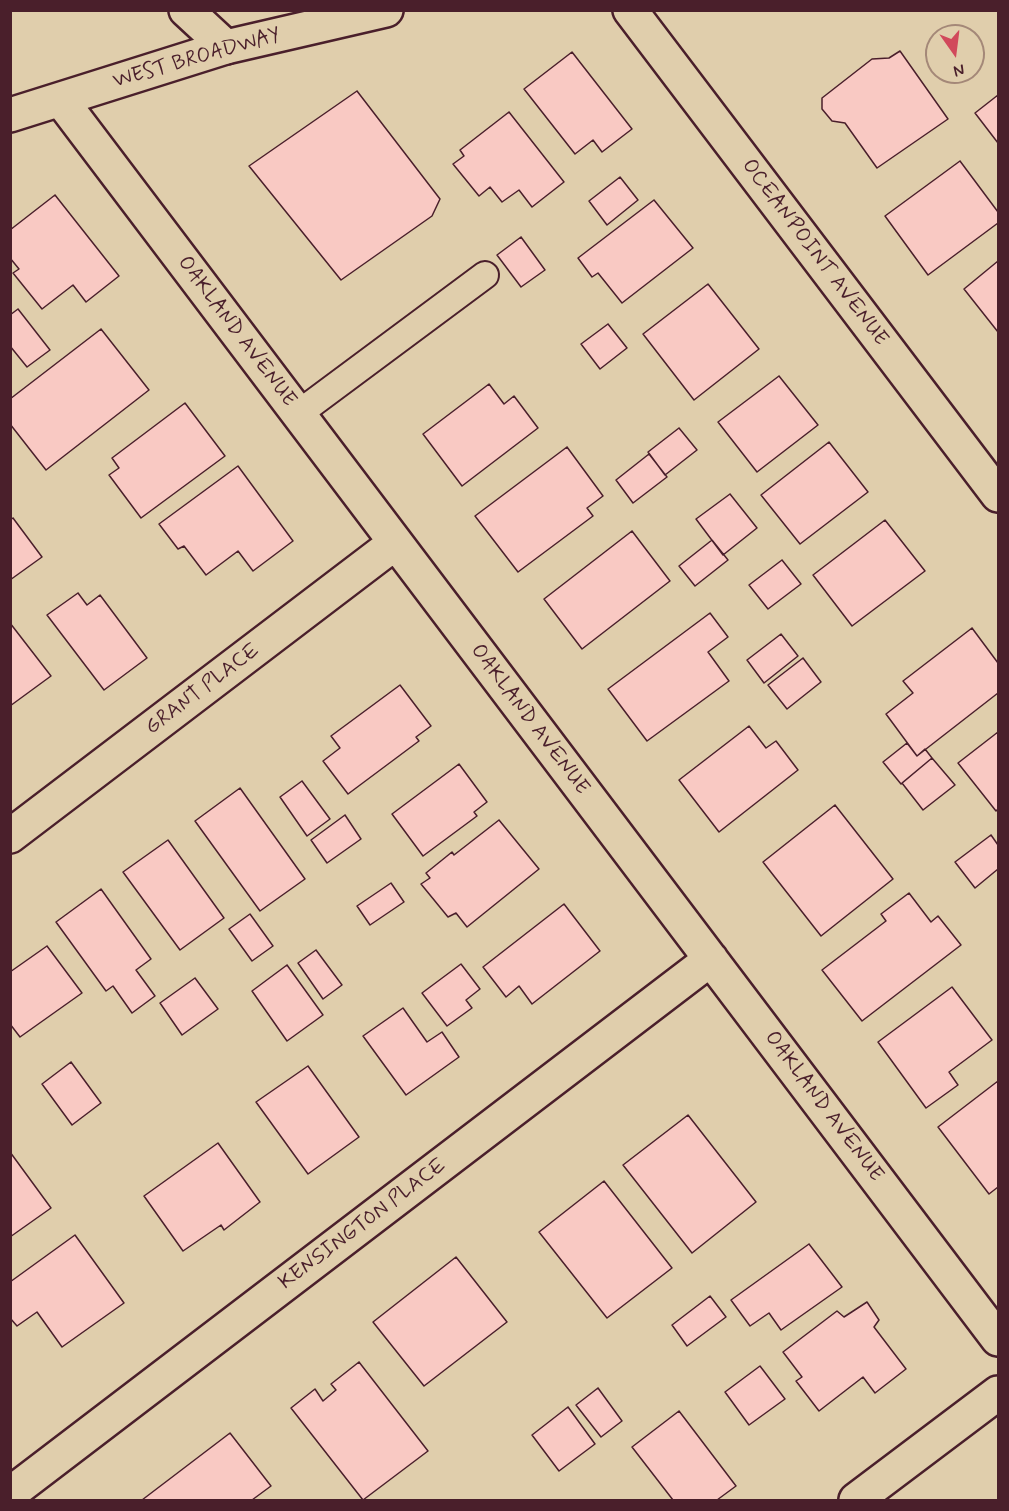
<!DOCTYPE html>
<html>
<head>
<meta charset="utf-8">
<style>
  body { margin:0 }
  #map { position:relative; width:1009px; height:1511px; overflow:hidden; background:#e0ceac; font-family:Mynerve,sans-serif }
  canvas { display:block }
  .frame { position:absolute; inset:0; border:12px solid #4a1f2b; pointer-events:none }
  .north { position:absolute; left:925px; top:24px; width:60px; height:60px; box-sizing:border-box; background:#e0ceac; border:2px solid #a48878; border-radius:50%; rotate:166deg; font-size:16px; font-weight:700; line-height:24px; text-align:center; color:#4a1f2b }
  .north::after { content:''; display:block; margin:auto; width:21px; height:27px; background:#d1495b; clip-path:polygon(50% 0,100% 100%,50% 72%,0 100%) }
</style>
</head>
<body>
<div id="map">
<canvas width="1009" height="1511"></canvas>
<div class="frame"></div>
<div class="north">N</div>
</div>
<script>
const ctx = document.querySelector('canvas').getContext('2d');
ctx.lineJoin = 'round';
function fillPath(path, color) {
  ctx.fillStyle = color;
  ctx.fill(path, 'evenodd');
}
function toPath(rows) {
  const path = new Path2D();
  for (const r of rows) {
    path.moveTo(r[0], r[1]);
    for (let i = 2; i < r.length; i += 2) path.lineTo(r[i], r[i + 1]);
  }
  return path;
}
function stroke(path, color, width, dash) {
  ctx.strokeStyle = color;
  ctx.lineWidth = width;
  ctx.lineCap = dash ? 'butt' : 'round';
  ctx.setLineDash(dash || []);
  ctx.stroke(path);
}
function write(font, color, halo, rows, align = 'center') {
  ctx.font = font + ' Mynerve,sans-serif';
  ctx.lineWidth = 5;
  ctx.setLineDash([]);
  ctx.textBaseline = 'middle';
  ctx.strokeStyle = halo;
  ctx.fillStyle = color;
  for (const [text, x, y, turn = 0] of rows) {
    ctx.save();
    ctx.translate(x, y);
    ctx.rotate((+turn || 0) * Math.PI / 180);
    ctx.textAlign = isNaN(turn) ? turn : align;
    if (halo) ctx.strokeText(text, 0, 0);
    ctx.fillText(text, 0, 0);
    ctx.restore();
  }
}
const building = toPath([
  [900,51,948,119,877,168,845,123,832,121,822,109,822,98,872,59,889,58,900,51],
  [572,52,632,129,602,152,593,140,575,154,524,89,572,52],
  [357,91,440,199,432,216,341,280,249,166,357,91],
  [998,95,998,143,975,113,998,95],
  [509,112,564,182,532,207,519,190,502,202,490,187,479,196,453,164,464,156,460,150,509,112],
  [960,161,998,212,998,223,928,275,885,216,960,161],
  [620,177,638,200,607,225,589,201,620,177],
  [55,195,119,276,86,302,73,285,42,309,13,273,19,269,10,258,10,230,55,195],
  [654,200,693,248,622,303,598,273,592,277,578,258,654,200],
  [521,237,545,270,521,287,497,255,521,237],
  [998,261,998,332,964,289,998,261],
  [708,284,759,349,694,400,643,334,708,284],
  [18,309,50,350,27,367,10,346,10,315,18,309],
  [608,324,627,348,600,369,581,344,608,324],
  [101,329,149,390,46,470,10,424,10,399,101,329],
  [779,376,818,425,757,472,718,422,779,376],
  [489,384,504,404,514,396,538,428,462,486,423,434,489,384],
  [185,403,225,456,141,518,109,475,119,468,112,458,185,403],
  [679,428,697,450,665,475,648,452,679,428],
  [829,442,868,492,800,544,761,495,829,442],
  [567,447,603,496,587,508,593,516,518,572,475,516,567,447],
  [649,454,667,477,633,503,616,480,649,454],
  [238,466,293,541,253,571,238,551,206,575,184,546,178,549,159,524,238,466],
  [730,494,757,528,723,555,696,519,730,494],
  [13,518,42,557,10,580,10,520,13,518],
  [885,520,925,571,852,626,813,575,885,520],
  [632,531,670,581,582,649,544,599,632,531],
  [712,540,728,560,695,586,679,566,712,540],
  [782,560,801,584,768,609,749,585,782,560],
  [78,593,87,605,100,595,147,658,104,690,47,615,78,593],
  [710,613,728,637,708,652,729,681,647,741,608,689,710,613],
  [10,623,51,676,10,706,10,623],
  [972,628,998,663,998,693,917,756,886,714,913,693,903,681,972,628],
  [781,634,798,656,764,683,747,660,781,634],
  [803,658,821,682,787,709,768,685,803,658],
  [400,685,431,726,416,737,419,741,348,794,323,761,340,748,331,736,400,685],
  [749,726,766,748,776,741,798,770,719,832,679,780,749,726],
  [998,732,998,809,996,811,958,763,998,732],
  [907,743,917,756,925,749,932,758,901,784,883,762,907,743],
  [932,758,955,785,923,810,902,783,932,758],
  [459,764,487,802,474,812,477,816,423,856,392,814,459,764],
  [302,781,330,819,307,836,280,797,302,781],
  [240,788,305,879,260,911,195,821,240,788],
  [835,805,893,879,821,936,763,862,835,805],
  [345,815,361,839,327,863,311,840,345,815],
  [499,820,539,869,467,927,456,913,448,917,421,884,430,878,426,873,452,852,454,855,499,820],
  [991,835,998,845,998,869,975,888,955,862,991,835],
  [168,840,224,918,180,950,123,872,168,840],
  [391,883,404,902,370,925,357,906,391,883],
  [101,889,151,959,136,970,155,996,132,1013,113,986,106,991,56,922,101,889],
  [909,893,931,922,938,916,961,945,862,1021,822,970,886,921,881,914,909,893],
  [564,904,600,951,532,1004,519,986,506,997,483,967,564,904],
  [250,914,273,946,252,961,229,929,250,914],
  [47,946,82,993,20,1037,10,1024,10,972,47,946],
  [316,950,342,985,323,999,298,963,316,950],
  [461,964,480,989,466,1000,472,1008,447,1026,422,993,461,964],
  [287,965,323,1015,287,1041,252,991,287,965],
  [195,978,218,1009,182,1035,160,1003,195,978],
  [952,987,992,1040,949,1072,958,1085,926,1108,878,1042,952,987],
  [403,1008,427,1042,442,1032,459,1057,406,1095,363,1036,403,1008],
  [71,1062,101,1103,72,1125,42,1084,71,1062],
  [308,1066,359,1137,308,1174,256,1102,308,1066],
  [998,1081,998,1187,989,1194,938,1127,998,1081],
  [688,1115,756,1202,692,1253,623,1165,688,1115],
  [218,1143,260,1202,224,1230,221,1225,183,1251,144,1196,218,1143],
  [10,1152,51,1208,10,1237,10,1152],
  [604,1181,672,1268,607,1318,539,1232,604,1181],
  [75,1235,124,1303,62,1347,37,1312,17,1326,10,1318,10,1282,75,1235],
  [809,1244,842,1287,781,1330,769,1313,750,1326,731,1300,809,1244],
  [456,1257,507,1322,424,1386,373,1322,456,1257],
  [710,1296,726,1317,687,1346,672,1325,710,1296],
  [867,1302,879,1320,874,1327,906,1369,875,1393,863,1377,819,1411,796,1381,802,1377,783,1352,837,1311,844,1317,867,1302],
  [359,1362,428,1451,363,1500,291,1408,315,1389,323,1401,336,1390,331,1384,359,1362],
  [760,1366,785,1399,749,1425,725,1392,760,1366],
  [598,1388,622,1421,601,1437,576,1405,598,1388],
  [568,1407,595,1444,559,1471,532,1435,568,1407],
  [679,1411,736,1486,717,1500,673,1500,632,1447,679,1411],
  [230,1433,271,1486,252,1500,142,1500,230,1433]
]);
fillPath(building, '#f9c9c3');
stroke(building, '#4a1f2b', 1.5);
const lane = toPath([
  [298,414,485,275]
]);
const street = toPath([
  [186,10,226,47],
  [630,10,998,495],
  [61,100,998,1339],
  [10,836,395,543],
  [15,1490,711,959],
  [856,1500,998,1393]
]);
const secondary = toPath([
  [10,115,226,47,386,10]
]);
stroke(lane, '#4a1f2b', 30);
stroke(street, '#4a1f2b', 38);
stroke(secondary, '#4a1f2b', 38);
stroke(lane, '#e0ceac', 26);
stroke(street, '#e0ceac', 33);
stroke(secondary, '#e0ceac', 33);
write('21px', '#4a1f2b', '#e0ceac', [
  ["WEST BROADWAY",197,59,-16],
  ["OCEANPOINT AVENUE",814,253,53],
  ["OAKLAND AVENUE",236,332,53],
  ["GRANT PLACE",203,690,-37],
  ["OAKLAND AVENUE",529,720,53],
  ["OAKLAND AVENUE",823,1107,53],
  ["KENSINGTON PLACE",363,1225,-37]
]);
</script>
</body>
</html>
